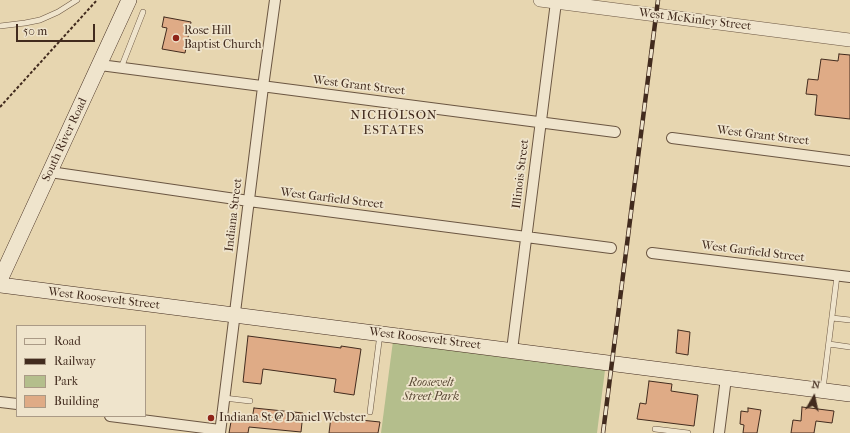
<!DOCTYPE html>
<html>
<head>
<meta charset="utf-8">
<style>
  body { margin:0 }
  #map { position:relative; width:850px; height:433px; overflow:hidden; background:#e7d6b0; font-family:"IM FELL French Canon",serif }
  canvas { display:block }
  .legend { position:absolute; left:16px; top:325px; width:130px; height:92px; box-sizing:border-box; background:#efe4cc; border:1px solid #aa9a86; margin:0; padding:5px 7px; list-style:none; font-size:12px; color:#422b1e }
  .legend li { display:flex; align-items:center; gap:8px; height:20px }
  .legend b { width:20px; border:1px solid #aa9a86 }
  .north { position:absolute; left:794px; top:377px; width:40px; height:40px; -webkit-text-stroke:3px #efe4cc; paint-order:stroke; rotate:9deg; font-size:11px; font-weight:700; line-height:16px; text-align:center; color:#422b1e }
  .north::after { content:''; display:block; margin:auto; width:14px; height:18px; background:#422b1e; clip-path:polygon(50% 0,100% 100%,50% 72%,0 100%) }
  .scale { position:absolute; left:16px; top:24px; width:79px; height:18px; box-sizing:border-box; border:2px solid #422b1e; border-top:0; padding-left:5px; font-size:12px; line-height:14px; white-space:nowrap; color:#422b1e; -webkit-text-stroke:3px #efe4cc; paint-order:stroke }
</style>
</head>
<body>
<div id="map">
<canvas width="850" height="433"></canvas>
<ul class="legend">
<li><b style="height:5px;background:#efe4cc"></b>Road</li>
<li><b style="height:5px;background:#422b1e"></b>Railway</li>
<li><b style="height:11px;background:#b4be8c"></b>Park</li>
<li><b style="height:11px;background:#dfab86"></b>Building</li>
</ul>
<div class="north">N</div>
<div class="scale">50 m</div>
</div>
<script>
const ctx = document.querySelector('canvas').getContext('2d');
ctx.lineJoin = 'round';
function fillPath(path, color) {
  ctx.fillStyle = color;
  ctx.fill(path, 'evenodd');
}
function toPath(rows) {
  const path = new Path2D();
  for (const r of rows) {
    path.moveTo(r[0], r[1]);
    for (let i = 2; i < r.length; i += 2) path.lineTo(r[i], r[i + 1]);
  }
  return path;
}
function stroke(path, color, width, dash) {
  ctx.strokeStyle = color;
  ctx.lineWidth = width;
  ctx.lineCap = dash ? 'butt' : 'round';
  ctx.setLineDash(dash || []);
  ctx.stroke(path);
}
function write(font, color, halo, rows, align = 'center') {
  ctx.font = font + ' "IM FELL French Canon",serif';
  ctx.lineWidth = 3.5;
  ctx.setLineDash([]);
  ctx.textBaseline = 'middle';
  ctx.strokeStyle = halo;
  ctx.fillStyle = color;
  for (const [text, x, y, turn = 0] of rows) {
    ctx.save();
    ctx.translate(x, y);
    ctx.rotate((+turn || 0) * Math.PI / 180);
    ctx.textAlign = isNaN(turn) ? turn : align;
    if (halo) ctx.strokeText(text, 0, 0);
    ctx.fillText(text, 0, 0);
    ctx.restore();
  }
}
fillPath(toPath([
  [393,341,605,370,597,433,381,433]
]), '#b4be8c');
const building = toPath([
  [164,17,191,22,185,53,162,49,167,28,162,27,164,17],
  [839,54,850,55,850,119,815,115,817,95,806,94,808,79,818,80,821,59,838,61,839,54],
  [678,330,690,332,688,355,676,353,678,330],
  [248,336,341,348,341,346,361,349,354,395,334,392,336,379,263,369,261,384,243,382,248,336],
  [649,381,672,384,671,391,698,395,694,426,637,419,640,403,646,404,649,381],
  [802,407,834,411,832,423,816,421,814,433,791,433,793,420,801,421,802,407],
  [254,408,303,413,301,432,249,427,248,433,229,433,232,416,252,419,254,408],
  [748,408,761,410,757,433,743,433,744,425,740,424,741,411,748,412,748,408],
  [331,417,380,422,378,433,329,433,331,417]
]);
fillPath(building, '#dfab86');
stroke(building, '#422b1e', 1);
const service = toPath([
  [0,26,25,23,40,20,58,12,77,0],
  [121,68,143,12],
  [832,318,850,320],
  [829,344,850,347],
  [823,389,837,276],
  [224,398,250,401],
  [370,412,380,334],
  [655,429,688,433]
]);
const minor = toPath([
  [100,65,615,132],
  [672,138,850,161],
  [50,172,249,201,611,248],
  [652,253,850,277],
  [512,350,556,2],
  [0,402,17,404],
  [110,416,220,430],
  [220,433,263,87,275,0],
  [719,433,726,378]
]);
const tertiary = toPath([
  [540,0,850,40]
]);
const secondary = toPath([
  [0,280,129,0],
  [0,285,850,394]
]);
stroke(service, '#6b5642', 6);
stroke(minor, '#6b5642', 12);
stroke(tertiary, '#6b5642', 14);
stroke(secondary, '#422b1e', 16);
stroke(toPath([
  [0,107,97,0]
]), '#422b1e', 2, [3, 2]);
stroke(service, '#efe4cc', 5);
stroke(minor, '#efe4cc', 10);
stroke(tertiary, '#efe4cc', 13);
stroke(secondary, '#efe4cc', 15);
const rail = toPath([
  [603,433,658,0]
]);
stroke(rail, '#422b1e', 4.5);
stroke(rail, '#efe4cc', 3, [9]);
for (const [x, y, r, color] of [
  [176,38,4,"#8f2418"],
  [211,418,4,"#8f2418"]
]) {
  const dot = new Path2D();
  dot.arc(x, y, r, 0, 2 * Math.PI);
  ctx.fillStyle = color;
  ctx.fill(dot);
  stroke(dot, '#efe4cc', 1.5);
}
write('12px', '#422b1e', '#efe4cc', [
  ["West McKinley Street",695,20,7],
  ["West Grant Street",359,86,7],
  ["West Grant Street",763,136,7],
  ["South River Road",65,140,-65],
  ["Illinois Street",521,174,-83],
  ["West Garfield Street",332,199,7],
  ["Indiana Street",234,215,-83],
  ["West Garfield Street",753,252,7],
  ["West Roosevelt Street",104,299,7],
  ["West Roosevelt Street",425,339,7]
]);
write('12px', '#422b1e', '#efe4cc', [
  ["Rose Hill",184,31],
  ["Baptist Church",184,45],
  ["Indiana St @ Daniel Webster",219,418]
], 'left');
write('italic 12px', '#594834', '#efe4cc', [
  ["Roosevelt",431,383],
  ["Street Park",431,397]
]);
ctx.letterSpacing = '1px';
write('13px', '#422b1e', '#efe4cc', [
  ["NICHOLSON",394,116],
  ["ESTATES",394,131]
]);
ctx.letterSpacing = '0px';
</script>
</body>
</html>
